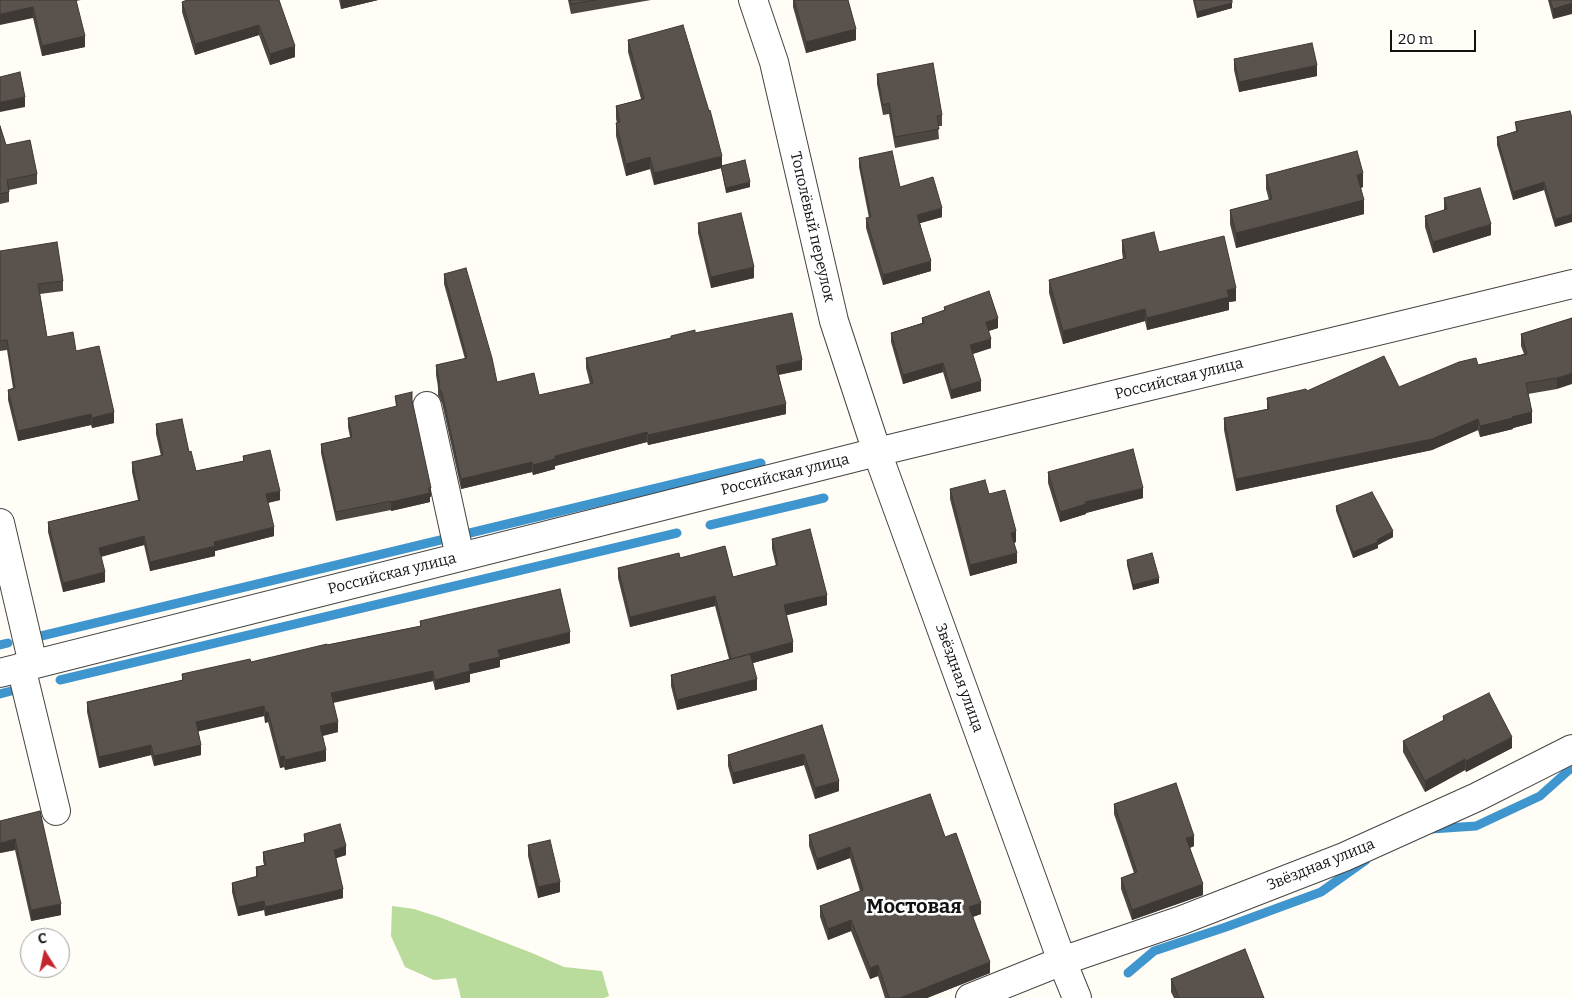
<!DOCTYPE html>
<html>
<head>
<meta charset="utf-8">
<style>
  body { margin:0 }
  #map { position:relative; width:1572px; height:998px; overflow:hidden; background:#fffdf5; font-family:Bitter,serif }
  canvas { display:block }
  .north { position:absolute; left:20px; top:928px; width:50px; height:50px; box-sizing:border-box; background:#fff; border:1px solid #a0a0a0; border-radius:50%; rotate:350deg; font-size:14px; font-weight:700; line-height:20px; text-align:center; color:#111 }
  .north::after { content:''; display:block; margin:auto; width:18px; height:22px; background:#c4262e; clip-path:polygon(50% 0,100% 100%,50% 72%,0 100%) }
  .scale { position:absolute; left:1390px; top:30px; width:86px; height:22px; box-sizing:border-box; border:2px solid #111; border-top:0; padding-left:6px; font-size:15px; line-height:18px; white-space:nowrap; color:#111; -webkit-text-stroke:4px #fff; paint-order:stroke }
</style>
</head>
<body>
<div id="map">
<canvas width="1572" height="998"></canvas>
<div class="north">С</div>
<div class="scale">20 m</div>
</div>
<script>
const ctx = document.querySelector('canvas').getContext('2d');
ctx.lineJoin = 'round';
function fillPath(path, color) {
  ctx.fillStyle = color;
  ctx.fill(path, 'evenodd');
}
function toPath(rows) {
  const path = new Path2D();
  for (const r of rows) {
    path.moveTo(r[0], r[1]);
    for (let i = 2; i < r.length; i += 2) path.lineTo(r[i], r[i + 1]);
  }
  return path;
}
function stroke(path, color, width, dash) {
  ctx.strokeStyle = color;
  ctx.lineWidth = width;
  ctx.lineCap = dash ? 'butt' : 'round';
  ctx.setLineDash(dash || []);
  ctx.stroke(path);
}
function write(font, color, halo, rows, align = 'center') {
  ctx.font = font + ' Bitter,serif';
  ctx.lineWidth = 5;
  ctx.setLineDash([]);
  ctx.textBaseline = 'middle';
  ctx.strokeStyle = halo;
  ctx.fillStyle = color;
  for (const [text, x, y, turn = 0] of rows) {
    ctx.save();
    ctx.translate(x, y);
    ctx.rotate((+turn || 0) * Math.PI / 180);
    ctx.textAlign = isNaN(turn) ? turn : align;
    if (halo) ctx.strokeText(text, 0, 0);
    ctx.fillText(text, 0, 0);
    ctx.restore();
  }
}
fillPath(toPath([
  [392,906,414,909,439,917,532,953,564,967,602,971,609,996,604,998,461,998,456,978,434,980,405,967,391,936]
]), '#b9dc9c');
stroke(toPath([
  [710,525,824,498],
  [41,636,761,463],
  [0,645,8,643],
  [60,680,677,533],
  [0,694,15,690],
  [1431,829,1476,826,1540,796,1569,770,1572,769],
  [1128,973,1154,951,1226,927,1321,892,1366,860]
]), '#3f96cf', 9);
const minor = toPath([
  [753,0,774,62,834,321,877,452,1062,961,1077,998],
  [427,406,460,557],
  [0,523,33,664],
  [21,667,56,811],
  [0,673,877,452,1572,284],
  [970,998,1062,961,1182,920,1344,857,1477,797,1572,749]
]);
stroke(minor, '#444', 30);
stroke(minor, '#fff', 28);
fillPath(toPath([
  [0,0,81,0,76,1,85,47,42,56,33,18],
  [279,0,295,57,270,65,259,35,195,55,182,12,182,2],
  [339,0,378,0,341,9],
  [568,0,651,0,571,14],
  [793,0,848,0,856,40,806,53,793,7],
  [1193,0,1232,0,1232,8,1197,18],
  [1548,0,1572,0,1553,19],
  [628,40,722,166,750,187,726,193,721,168,654,185,650,169,626,176,616,136,616,123,617,123,616,119,616,106,641,99,628,52],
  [1234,59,1317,76,1239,92,1234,70],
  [877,74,942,115,942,126,938,126,939,139,895,148,889,114,883,115,877,84],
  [1570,111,1555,227,1544,190,1513,200,1497,145,1497,137,1516,131,1515,122],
  [0,126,6,145,37,174,37,184,9,190,9,202,0,204],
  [859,158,942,217,920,223,931,271,883,285,866,228,866,218,869,218,859,167],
  [1266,175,1363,187,1361,188,1364,214,1236,248,1230,224,1230,210,1269,200,1266,189],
  [1444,198,1491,235,1433,253,1425,227,1425,216,1444,210],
  [698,223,754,278,711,288,698,233],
  [1122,240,1159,252,1236,301,1229,302,1229,310,1147,330,1145,321,1063,344,1049,293,1049,280,1123,259,1122,252],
  [0,251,63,281,63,291,40,294,47,337,76,351,114,423,92,428,91,425,18,441,8,400,8,390,13,388,7,350,0,351],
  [444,274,497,382,539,395,590,384,586,368,586,358,671,338,671,336,695,333,802,370,779,375,786,414,648,445,647,442,555,466,555,469,533,475,532,472,461,489,442,403,438,395,438,387,436,375,436,365,465,359,444,284],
  [944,307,998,328,988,331,991,348,972,354,981,391,951,399,943,372,903,384,891,342,891,333,922,323,922,318,944,310],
  [1572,318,1557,389,1528,394,1532,423,1513,428,1513,429,1480,437,1478,430,1432,450,1236,491,1224,430,1224,418,1267,409,1267,398,1307,391,1399,387,1478,365,1524,354,1521,346,1521,334],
  [395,396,412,402,431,497,430,497,430,502,391,511,391,510,336,521,321,453,321,444,350,437,348,427,348,418,396,407],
  [156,424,189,452,196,471,243,461,243,456,280,500,268,503,274,536,215,551,215,556,150,571,144,545,101,557,105,582,63,592,48,532,48,522,138,500,132,472,132,462,161,456,156,434],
  [1048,472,1143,498,1086,513,1086,514,1060,522,1048,483],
  [950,489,989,494,1016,542,1014,543,1017,563,970,576,950,499],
  [1336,506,1393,537,1378,545,1378,548,1353,558,1336,511],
  [772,539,827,605,786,615,793,652,753,663,757,690,677,710,671,686,671,675,729,659,715,606,630,627,618,578,618,568,680,558,733,577,776,566,772,549],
  [1127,560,1159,583,1133,590,1127,565],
  [420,621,570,643,500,660,500,667,470,674,470,682,435,690,433,681,333,703,338,732,323,736,326,761,285,770,284,767,280,768,268,722,265,723,264,716,198,731,201,755,154,766,151,755,99,768,87,712,87,702,182,680,182,674,251,662,327,645,420,626],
  [1443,716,1512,748,1466,772,1465,770,1425,792,1403,752,1403,741,1443,721],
  [822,725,839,791,815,799,804,765,733,784,728,766,728,755],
  [1114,804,1194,846,1190,848,1203,895,1132,920,1121,889,1121,878,1134,873,1114,814],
  [40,811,61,915,31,921,15,850,0,853],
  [304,834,346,855,336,858,343,898,265,916,264,910,238,916,232,892,232,883,256,877,256,867,264,865,263,861,263,852,304,842],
  [809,835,945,837,981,914,973,917,990,973,927,998,885,998,878,976,870,979,851,931,828,940,820,917,820,906,860,891,850,858,817,870,809,846],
  [528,845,560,892,538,898,528,856],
  [1171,979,1264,998,1174,998,1171,992]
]), '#4d4742');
fillPath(toPath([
  [341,0,378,0,341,9],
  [1232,3,1232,8,1197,18,1197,12],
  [1572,3,1572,14,1553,19,1553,9],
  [33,7,33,18,0,25,0,14],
  [259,25,259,35,195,55,195,44],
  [856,29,856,40,806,53,806,42],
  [85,36,85,47,42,56,42,46],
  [295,46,295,57,270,65,270,54],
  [1317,65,1317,76,1239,92,1239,82],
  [25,97,25,107,0,112,0,102],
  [722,156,722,168,654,185,654,173],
  [650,157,650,169,626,176,626,164],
  [1363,173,1363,187,1357,189,1357,175],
  [750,182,750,187,726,193,726,188],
  [1544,182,1544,190,1513,200,1513,192],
  [1364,200,1364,214,1236,248,1236,233],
  [942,208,942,217,917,224,917,215],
  [1572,214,1572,222,1555,227,1555,219],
  [1491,224,1491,235,1433,253,1433,242],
  [931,261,931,271,883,285,883,275],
  [754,267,754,278,711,288,711,277],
  [1236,288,1236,301,1229,302,1229,310,1147,330,1147,318,1227,290],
  [1145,309,1145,321,1063,344,1063,331],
  [998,318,998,328,986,332,986,322],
  [991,339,991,348,970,355,970,345],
  [802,360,802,370,776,375,776,366],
  [943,363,943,372,903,384,903,375],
  [1572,373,1572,384,1557,389,1557,378],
  [981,381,981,391,951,399,951,390],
  [786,404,786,414,648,445,648,435],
  [114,412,114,423,92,428,92,418],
  [1532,412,1532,423,1513,428,1513,429,1480,437,1480,426],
  [91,414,91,425,18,441,18,431],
  [1478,419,1478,430,1432,450,1236,491,1236,479],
  [647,432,647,442,555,466,555,469,533,475,533,465,555,456],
  [532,462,532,472,461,489,461,479],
  [431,488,431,497,430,497,430,502,391,511,391,502],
  [1143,488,1143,498,1086,513,1086,514,1060,522,1060,512,1085,502],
  [280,491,280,500,266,503,266,494],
  [274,527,274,536,215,551,215,556,150,571,150,562,214,542],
  [1016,531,1016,542,1011,543,1011,533],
  [1393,531,1393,537,1378,545,1378,548,1353,558,1353,552],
  [144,536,144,545,99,557,99,548],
  [1017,553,1017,563,970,576,970,565],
  [105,572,105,582,63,592,63,583],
  [1159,578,1159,583,1133,590,1133,585],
  [827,595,827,605,784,616,784,605],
  [715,596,715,606,630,627,630,617],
  [570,632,570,643,500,660,500,667,470,674,470,682,435,690,435,680,498,650],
  [793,642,793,652,731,669,731,659],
  [433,671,433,681,331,703,331,693],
  [757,679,757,690,677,710,677,700],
  [264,706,264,716,196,732,196,722],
  [265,712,268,712,268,722,265,723],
  [338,722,338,732,320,736,320,726],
  [1512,737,1512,748,1466,772,1466,761],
  [151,745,151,755,99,768,99,757],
  [201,745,201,755,154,766,154,756],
  [326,750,326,761,285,770,285,760],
  [804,754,804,765,733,784,733,773],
  [284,756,284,767,280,768,280,757],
  [1465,759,1465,770,1425,792,1425,781],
  [839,781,839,791,815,799,815,788],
  [1194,836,1194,846,1186,849,1186,838],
  [15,839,15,850,0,853,0,843],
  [346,846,346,855,334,859,334,850],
  [850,847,850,858,817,870,817,859],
  [560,882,560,892,538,898,538,887],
  [1203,884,1203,895,1132,920,1132,910],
  [343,889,343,898,265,916,265,907],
  [264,901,264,910,238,916,238,907],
  [981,903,981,914,969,918,969,907],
  [61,904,61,915,31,921,31,910],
  [851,920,851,931,828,940,828,929],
  [990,962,990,973,927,998,900,998],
  [878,965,878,976,870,979,870,968]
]), '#3f3936');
const building = toPath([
  [0,0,76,0,85,36,42,46,33,7,0,14,0,0],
  [187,0,279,0,295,46,270,54,259,25,195,44,182,2,187,0],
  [570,0,596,0,571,4,570,0],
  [794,0,848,0,856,29,806,42,794,0],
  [1194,0,1232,0,1232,3,1197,12,1194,0],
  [1550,0,1572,0,1572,3,1553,9,1550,0],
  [683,25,709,111,710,110,722,156,654,173,650,157,626,164,616,123,620,122,616,106,644,99,628,40,683,25],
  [1312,43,1317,65,1239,82,1234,59,1312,43],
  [933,63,942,115,937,116,939,129,895,137,889,103,883,105,877,74,933,63],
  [20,72,25,97,0,102,0,77,20,72],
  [1570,111,1572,118,1572,214,1555,219,1544,182,1513,192,1497,137,1518,131,1515,122,1570,111],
  [0,126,6,145,30,140,37,174,7,180,9,192,0,194,0,126],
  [892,151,900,187,933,177,942,208,917,215,931,261,883,275,866,218,871,217,859,158,892,151],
  [1357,151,1363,173,1357,175,1364,200,1236,233,1230,210,1272,199,1266,175,1357,151],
  [745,160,750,182,726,188,721,166,745,160],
  [1480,188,1491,224,1433,242,1425,216,1447,209,1444,198,1480,188],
  [741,213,754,267,711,277,698,223,741,213],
  [1154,232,1159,252,1224,236,1236,288,1227,290,1229,297,1147,318,1145,309,1063,331,1049,280,1126,258,1122,240,1154,232],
  [57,242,63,281,38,284,47,337,73,332,76,351,99,346,114,412,92,418,91,414,18,431,8,390,15,388,7,340,0,341,0,251,57,242],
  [466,268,492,358,497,382,534,373,539,395,593,383,586,358,671,338,671,336,695,330,695,333,792,313,802,360,776,366,786,404,648,435,647,432,555,456,555,459,533,465,532,462,461,479,442,393,438,386,440,385,436,365,467,358,444,274,466,268],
  [989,291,998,318,986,322,991,339,970,345,981,381,951,390,943,363,903,375,891,333,924,323,922,318,945,310,944,307,989,291],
  [1572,318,1572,373,1557,378,1526,383,1532,412,1512,417,1513,418,1480,426,1478,419,1432,439,1236,479,1224,418,1269,409,1267,398,1306,389,1307,391,1384,356,1399,387,1459,362,1476,358,1478,365,1527,354,1521,334,1572,318],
  [412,392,412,400,431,488,428,488,430,493,391,502,391,501,336,512,321,444,352,437,348,418,397,406,395,396,412,392],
  [182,419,189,452,191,451,196,471,244,461,243,456,270,450,280,491,266,494,274,527,214,542,215,546,150,562,144,536,99,548,105,572,63,583,48,522,140,500,132,462,163,455,156,424,182,419],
  [1133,449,1143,488,1085,502,1086,504,1060,512,1048,472,1133,449],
  [985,480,989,494,1005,490,1016,531,1011,533,1017,553,970,565,950,489,985,480],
  [1372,492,1393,531,1377,540,1378,542,1353,552,1336,506,1372,492],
  [810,529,827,595,784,605,793,642,731,659,715,596,630,617,618,568,679,553,680,558,725,546,733,577,778,565,772,539,810,529],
  [1152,553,1159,578,1133,585,1127,560,1152,553],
  [560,589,570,632,498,650,500,657,469,664,470,671,435,680,433,671,331,693,338,722,320,726,326,750,285,760,284,756,280,757,268,712,265,712,264,706,196,722,201,745,154,756,151,745,99,757,87,702,183,680,182,674,250,659,251,662,327,644,327,645,421,626,420,621,560,589],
  [750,654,757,679,677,700,671,675,750,654],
  [1489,693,1512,737,1466,761,1465,759,1425,781,1403,741,1444,720,1443,716,1489,693],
  [822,725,839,781,815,788,804,754,733,773,728,755,822,725],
  [1176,783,1194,836,1186,838,1203,884,1132,910,1121,878,1137,872,1114,804,1176,783],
  [930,794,945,837,956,833,981,903,969,907,990,962,900,998,889,998,878,965,870,968,851,920,828,929,820,906,863,890,850,847,817,859,809,835,930,794],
  [40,811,61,904,31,910,15,839,0,843,0,821,40,811],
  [340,824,346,846,334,850,343,889,265,907,264,901,238,907,232,883,258,876,256,867,266,865,263,852,305,842,304,834,340,824],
  [550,840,560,882,538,887,528,845,550,840],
  [1245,949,1264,998,1179,998,1171,979,1245,949]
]);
fillPath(building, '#5a524d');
stroke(building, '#3f3936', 1);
write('15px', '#111', '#fff', [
  ["Тополёвый переулок",812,227,77],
  ["Российская улица",1179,379,-14],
  ["Российская улица",785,475,-14],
  ["Российская улица",392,574,-14],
  ["Звёздная улица",959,678,70],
  ["Звёздная улица",1321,865,-22]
]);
write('bold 20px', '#111', '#fff', [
  ["Мостовая",914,907]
]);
</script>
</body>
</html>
